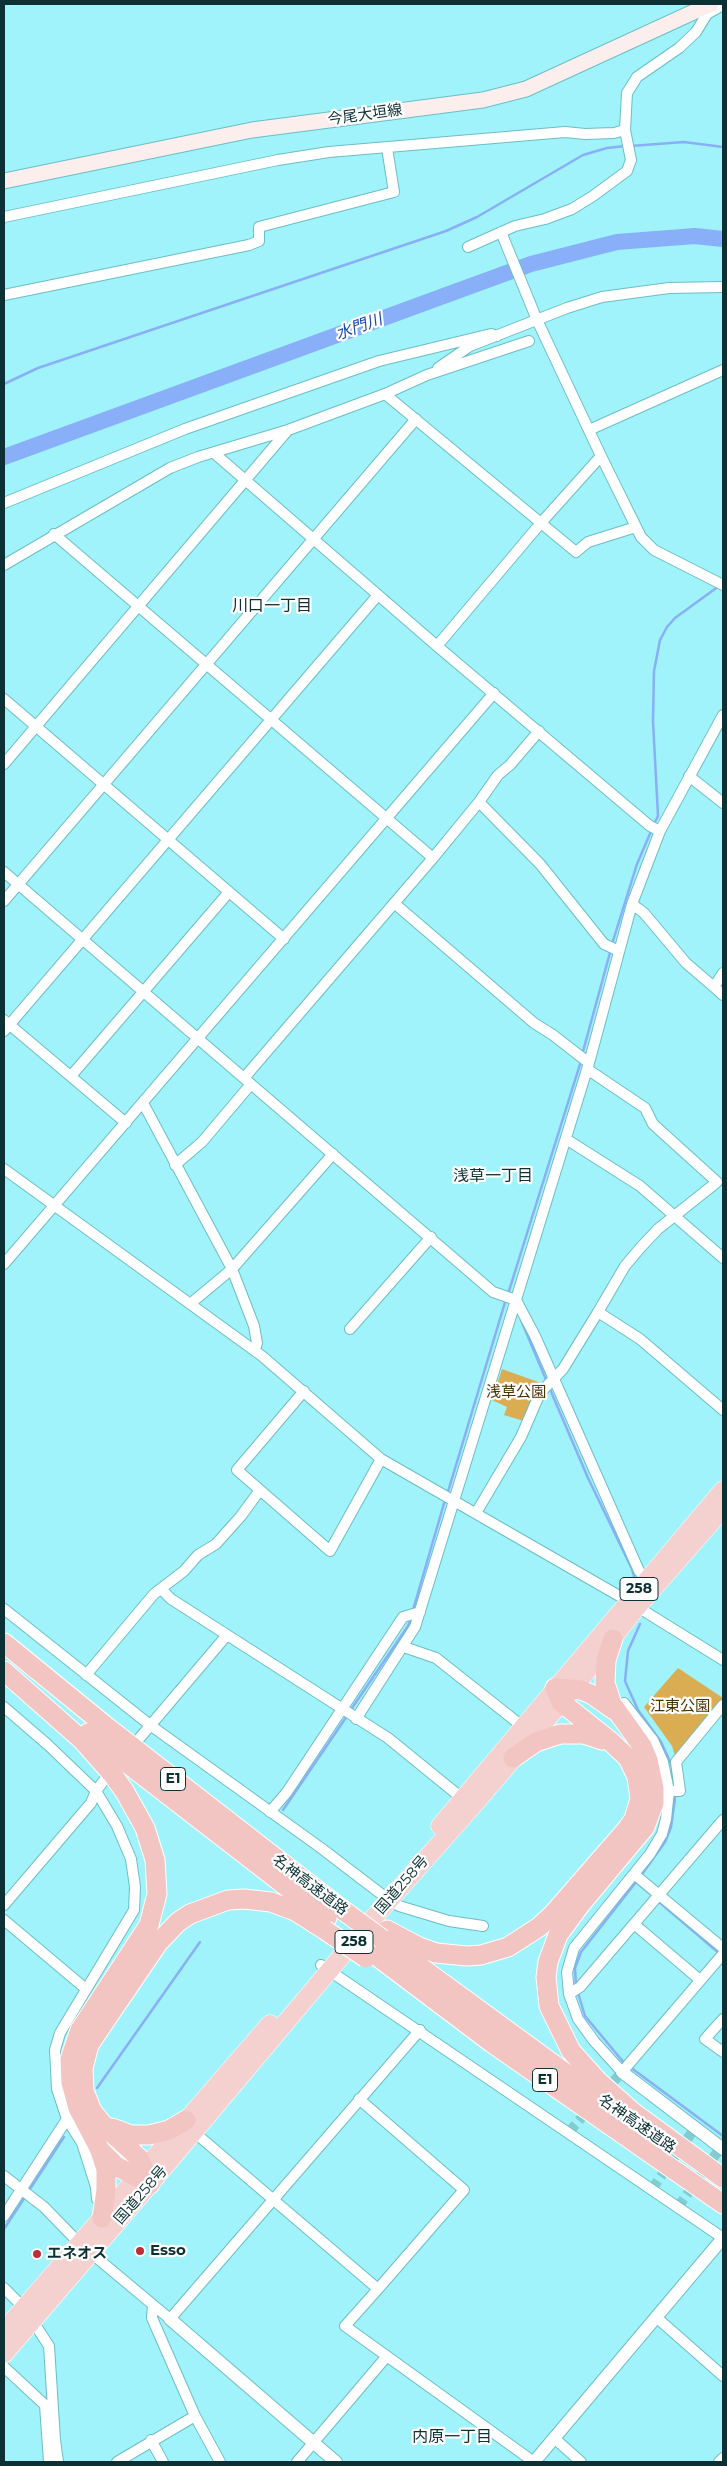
<!DOCTYPE html>
<html>
<head>
<meta charset="utf-8">
<style>
  body { margin:0 }
  #map { position:relative; width:727px; height:2466px; overflow:hidden; background:#a0f3fa; font-family:Montserrat,sans-serif }
  canvas { display:block }
  .frame { position:absolute; inset:0; border:5px solid #0c3033; pointer-events:none }
</style>
</head>
<body>
<div id="map">
<canvas width="727" height="2466"></canvas>
<div class="frame"></div>
</div>
<script>
const ctx = document.querySelector('canvas').getContext('2d');
ctx.lineJoin = 'round';
function fillPath(path, color) {
  ctx.fillStyle = color;
  ctx.fill(path, 'evenodd');
}
function toPath(rows) {
  const path = new Path2D();
  for (const r of rows) {
    path.moveTo(r[0], r[1]);
    for (let i = 2; i < r.length; i += 2) path.lineTo(r[i], r[i + 1]);
  }
  return path;
}
function stroke(path, color, width, dash) {
  ctx.strokeStyle = color;
  ctx.lineWidth = width;
  ctx.lineCap = dash ? 'butt' : 'round';
  ctx.setLineDash(dash || []);
  ctx.stroke(path);
}
function write(font, color, halo, rows, align = 'center') {
  ctx.font = font + ' Montserrat,"Noto Sans JP",sans-serif';
  ctx.lineWidth = 4.5;
  ctx.setLineDash([]);
  ctx.textBaseline = 'middle';
  ctx.strokeStyle = halo;
  ctx.fillStyle = color;
  for (const [text, x, y, turn = 0] of rows) {
    ctx.save();
    ctx.translate(x, y);
    ctx.rotate((+turn || 0) * Math.PI / 180);
    ctx.textAlign = isNaN(turn) ? turn : align;
    if (halo) ctx.strokeText(text, 0, 0);
    ctx.fillText(text, 0, 0);
    ctx.restore();
  }
}
fillPath(toPath([
  [502,1369,541,1383,524,1421,504,1415,507,1407,492,1400],
  [678,1668,723,1698,675,1756,672,1746,644,1707]
]), '#daad53');
stroke(toPath([
  [631,146,684,142,723,147],
  [4,384,38,368,446,231,477,217,583,155,607,148,625,146],
  [654,824,658,816,653,721,654,671,660,640,667,627,675,618,719,586],
  [612,944,637,864,652,829],
  [582,1055,611,949],
  [508,1294,581,1061],
  [521,1320,547,1382],
  [549,1387,588,1478,632,1569,635,1580],
  [447,1495,506,1299],
  [413,1610,445,1500],
  [640,1624,628,1651,625,1681,638,1710,661,1742,672,1766],
  [350,1711,408,1626,411,1618],
  [283,1810,347,1716],
  [640,1877,665,1842,671,1827,675,1798],
  [658,1901,720,1954],
  [576,1985,575,1968,581,1952,636,1882,654,1897],
  [578,1993,585,2016,625,2064],
  [630,2067,723,2136],
  [97,2088,200,1942],
  [28,2192,64,2137],
  [4,2229,25,2197]
]), '#88aff7', 2.5);
stroke(toPath([
  [4,457,531,264,617,242,695,236,723,239]
]), '#88aff7', 16);
stroke(toPath([
  [604,2092,622,2072],
  [569,2132,590,2108],
  [652,2189,695,2128],
  [678,2207,721,2147]
]), '#82ccd2', 10, [10, 5]);
const minor = toPath([
  [4,217,278,160,329,152,565,132,585,134,614,133,625,130],
  [501,232,537,320,601,456,641,537,654,550,723,585],
  [468,247,515,226,545,219,572,209,593,196,627,171,631,160,625,130,627,93,637,77,679,48,696,32,707,14,723,5],
  [4,295,249,245,259,241,259,227,394,192,387,148],
  [438,368,470,346,567,308,602,297,669,288,723,287],
  [385,394,576,552,588,542,636,527],
  [589,430,723,370],
  [214,453,437,646,650,826,660,831],
  [4,503,185,429,379,361,491,334,497,336],
  [54,534,433,858],
  [4,565,170,468,198,457,288,430,385,394,427,375,529,341],
  [437,646,540,524,601,456],
  [4,699,284,939],
  [4,764,288,430],
  [689,776,723,803],
  [479,802,540,864,604,944,619,951],
  [4,872,493,1292,516,1300,535,1336,639,1571,647,1579],
  [4,901,416,419],
  [394,903,534,1023,553,1035,589,1063],
  [632,904,644,913,686,963,714,987,723,973],
  [714,987,723,995],
  [4,1020,126,1123],
  [4,1031,378,595],
  [587,1069,645,1108,653,1124,717,1182,658,1229,641,1247,625,1266,598,1312],
  [71,1076,229,892],
  [244,1078,433,858,479,802,498,775,510,765,539,731],
  [143,1103,232,1269,254,1326,257,1343,255,1350],
  [566,1139,640,1186,723,1258],
  [175,1165,202,1142,251,1084],
  [4,1169,262,1356,381,1459,628,1601,723,1660],
  [4,1264,494,693],
  [190,1304,232,1269,333,1154],
  [350,1329,431,1237],
  [260,1490,330,1551,381,1459],
  [476,1513,521,1437,540,1393,563,1369,598,1312,640,1339,723,1410],
  [161,1589,171,1599,388,1738,463,1799],
  [4,1609,150,1725,321,1848,389,1900,399,1906,449,1921,483,1926],
  [404,1647,436,1658,522,1726],
  [86,1675,154,1594,184,1571,198,1555,216,1544,241,1516,260,1490,237,1470,304,1391],
  [624,1703,653,1740,663,1762,669,1791,666,1819,662,1834,650,1854,574,1948,567,1972,569,1994,578,2019,594,2041,622,2072,723,1954],
  [4,1707,48,1745,96,1791,117,1826,131,1859,135,1887,134,1910,60,2033,55,2050,57,2089,67,2119,82,2143,96,2187,97,2199],
  [356,1719,415,1627,589,1063,632,904,660,831,723,715],
  [138,1740,227,1635],
  [669,1791,680,1791,676,1762,723,1705],
  [270,1812,287,1792,403,1617,420,1612],
  [634,1874,723,1948],
  [4,1905,91,1803,96,1791,105,1779],
  [4,1920,86,1989],
  [634,1924,700,1980],
  [321,1965,723,2238],
  [569,1994,580,1987,723,1820],
  [723,2019,705,2039,723,2052],
  [194,2132,378,2289,464,2190,359,2099],
  [4,2176,44,2207,79,2243,170,2319,420,2030],
  [4,2216,67,2119],
  [4,2288,24,2308],
  [378,2289,345,2326,534,2462],
  [153,2305,152,2318,195,2416,220,2462],
  [656,2317,723,2376],
  [32,2320,49,2346,55,2440,58,2462],
  [4,2367,45,2405,49,2462],
  [554,2438,581,2462],
  [151,2440,163,2462],
  [117,2462,195,2416],
  [297,2462,387,2356],
  [719,2462,723,2458]
]);
const tertiary = toPath([
  [622,2072,723,2149],
  [170,2319,336,2462],
  [534,2462,723,2238]
]);
const secondary = toPath([
  [4,181,252,130,483,100,526,89,711,4]
]);
const trunk = toPath([
  [440,1826,723,1490],
  [4,2331,270,2024],
  [4,2354,150,2184,376,1915,471,1808,572,1690,637,1607,723,1509]
]);
const motorway = toPath([
  [613,1639,606,1660,605,1683,612,1704,642,1746,648,1760,654,1788,654,1803,645,1827,580,1905,558,1935,548,1962,546,1977,549,2006,571,2051,598,2081,634,2113,723,2178],
  [4,1643,107,1727,344,1911],
  [4,1671,82,1740,113,1775,125,1792,145,1828,155,1860,157,1894,149,1925,80,2030,70,2059,71,2082,78,2108,99,2148,106,2169,106,2190,102,2218],
  [88,1733,327,1918],
  [513,1758,536,1742,560,1734,584,1734,602,1740],
  [387,1930,419,1947,436,1953,467,1956,481,1955,508,1947,539,1927,553,1914,627,1829,634,1819,640,1799,637,1777,628,1758,610,1741,561,1702,555,1688,581,1690,591,1694,614,1710],
  [382,1939,609,2105],
  [370,1951,492,2043,723,2204],
  [112,2128,131,2135,149,2135,169,2130,186,2120],
  [100,2150,116,2166,150,2184],
  [150,2184,139,2158,105,2127,92,2111,84,2091,83,2068,89,2045,97,2033,158,1943,178,1922,190,1914,228,1900,244,1899,271,1902,295,1911,325,1930]
]);
stroke(minor, '#6cbec4', 12);
stroke(tertiary, '#6cbec4', 14);
stroke(secondary, '#6cbec4', 17);
stroke(trunk, '#fff', 19);
stroke(motorway, '#fff', 21);
stroke(minor, '#fff', 10);
stroke(tertiary, '#fff', 12);
stroke(secondary, '#fbeeed', 15);
stroke(trunk, '#f4d0ce', 18);
stroke(motorway, '#f2c5c2', 19);
const motorwayBridge = toPath([
  [344,1911,382,1939],
  [325,1930,366,1958]
]);
stroke(motorwayBridge, '#fff', 21, []);
stroke(motorwayBridge, '#f2c5c2', 19);
for (const [x, y, r, color] of [
  [140,2251,5,"#be2d38"],
  [37,2254,5,"#be2d38"]
]) {
  const dot = new Path2D();
  dot.arc(x, y, r, 0, 2 * Math.PI);
  ctx.fillStyle = color;
  ctx.fill(dot);
  stroke(dot, '#fff', 2);
}
for (const [x, y, w] of [
  [639,1589,38],
  [173,1779,25],
  [354,1942,38],
  [545,2080,25]
]) {
  const box = new Path2D();
  box.roundRect(x - w / 2, y - 11.5, w, 23, 4);
  ctx.fillStyle = '#fff';
  ctx.fill(box);
  stroke(box, '#0c3033', 1);
}
write('bold 14px', '#0c3033', null, [
  ["258",639,1589],
  ["E1",173,1779],
  ["258",354,1942],
  ["E1",545,2080]
]);
write('15px', '#0c3033', '#fff', [
  ["今尾大垣線",365,115,-8],
  ["名神高速道路",310,1885,37],
  ["国道258号",402,1885,-49],
  ["名神高速道路",637,2124,35],
  ["国道258号",141,2195,-49]
]);
write('15px', '#473100', '#fff', [
  ["浅草公園",516,1393],
  ["江東公園",680,1707]
]);
write('bold 15px', '#0c3033', '#fff', [
  ["Esso",150,2251],
  ["エネオス",47,2254]
], 'left');
write('italic 16px', '#1648ad', '#fff', [
  ["水門川",359,327,-20]
]);
write('16px', '#0c3033', '#fff', [
  ["川口一丁目",272,606],
  ["浅草一丁目",493,1176],
  ["内原一丁目",452,2437]
]);
</script>
</body>
</html>
